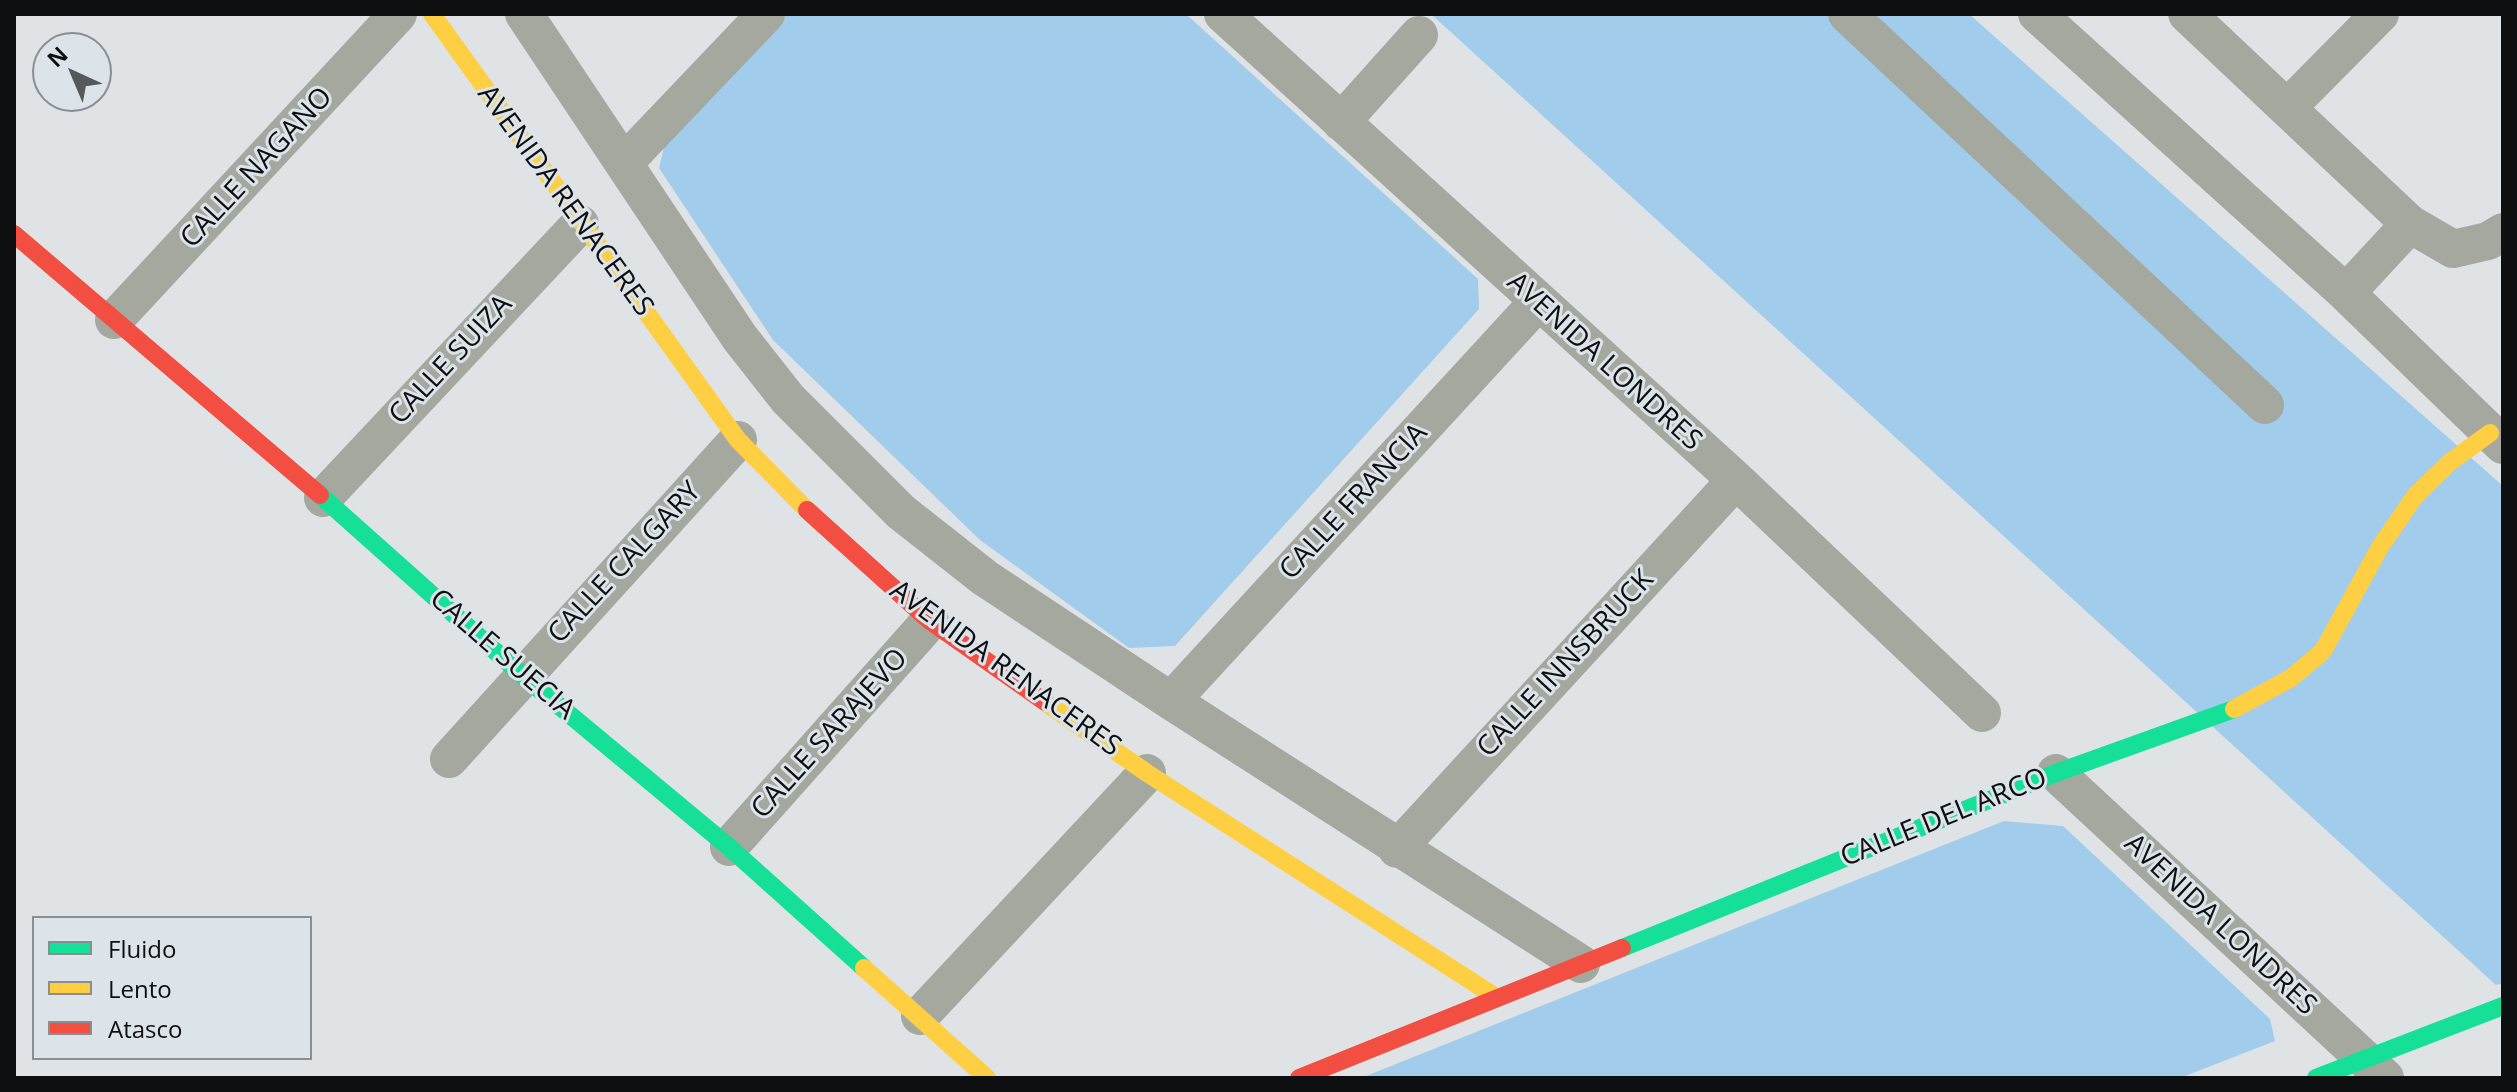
<!DOCTYPE html>
<html>
<head>
<meta charset="utf-8">
<style>
  body { margin:0 }
  #map { position:relative; width:2517px; height:1092px; overflow:hidden; background:#dfe3e6; font-family:"Open Sans",sans-serif }
  canvas { display:block }
  .frame { position:absolute; inset:0; border:16px solid #0d0f11; pointer-events:none }
  .legend { position:absolute; left:32px; top:916px; width:280px; height:144px; box-sizing:border-box; background:#dce3e9; border:2px solid #898e93; margin:0; padding:10px 14px; list-style:none; font-size:24px; color:#0d0f11 }
  .legend li { display:flex; align-items:center; gap:16px; height:40px }
  .legend b { width:40px; border:2px solid #898e93 }
  .north { position:absolute; left:32px; top:32px; width:80px; height:80px; box-sizing:border-box; background:#dce3e9; border:2px solid #898e93; border-radius:50%; rotate:316deg; font-size:22px; font-weight:700; line-height:32px; text-align:center; color:#0d0f11 }
  .north::after { content:''; display:block; margin:auto; width:28px; height:36px; background:#56595c; clip-path:polygon(50% 0,100% 100%,50% 72%,0 100%) }
</style>
</head>
<body>
<div id="map">
<canvas width="2517" height="1092"></canvas>
<div class="frame"></div>
<ul class="legend">
<li><b style="height:10px;background:#16e098"></b>Fluido</li>
<li><b style="height:10px;background:#ffcf43"></b>Lento</li>
<li><b style="height:10px;background:#f24e42"></b>Atasco</li>
</ul>
<div class="north">N</div>
</div>
<script>
const ctx = document.querySelector('canvas').getContext('2d');
ctx.lineJoin = 'round';
function fillPath(path, color) {
  ctx.fillStyle = color;
  ctx.fill(path, 'evenodd');
}
function toPath(rows) {
  const path = new Path2D();
  for (const r of rows) {
    path.moveTo(r[0], r[1]);
    for (let i = 2; i < r.length; i += 2) path.lineTo(r[i], r[i + 1]);
  }
  return path;
}
function stroke(path, color, width, dash) {
  ctx.strokeStyle = color;
  ctx.lineWidth = width;
  ctx.lineCap = dash ? 'butt' : 'round';
  ctx.setLineDash(dash || []);
  ctx.stroke(path);
}
function write(font, color, halo, rows, align = 'center') {
  ctx.font = font + ' "Open Sans",sans-serif';
  ctx.lineWidth = 6;
  ctx.setLineDash([]);
  ctx.textBaseline = 'middle';
  ctx.strokeStyle = halo;
  ctx.fillStyle = color;
  for (const [text, x, y, turn = 0] of rows) {
    ctx.save();
    ctx.translate(x, y);
    ctx.rotate((+turn || 0) * Math.PI / 180);
    ctx.textAlign = isNaN(turn) ? turn : align;
    if (halo) ctx.strokeText(text, 0, 0);
    ctx.fillText(text, 0, 0);
    ctx.restore();
  }
}
fillPath(toPath([
  [780,14,1186,14,1478,279,1479,309,1175,646,1129,648,980,540,773,340,659,168,667,134],
  [1431,14,1969,14,2503,486,2503,983,2496,985],
  [2004,821,2063,826,2270,1019,2275,1041,2180,1078,1361,1078]
]), '#a2ccec');
stroke(toPath([
  [524,14,740,338,788,399,901,512,985,578,1171,701,1581,964],
  [1223,14,1736,480,1982,713],
  [1847,14,2265,405],
  [2037,14,2346,293,2503,445],
  [2187,14,2410,224],
  [2288,107,2380,14],
  [1341,122,1419,35],
  [624,163,766,14],
  [2346,293,2410,224,2453,249,2488,241,2503,232],
  [114,320,398,14],
  [323,498,580,224],
  [1171,701,1537,303],
  [449,759,738,440],
  [2056,773,2385,1078],
  [729,847,930,621],
  [1397,849,1736,480],
  [920,1016,1147,773]
]), '#a4a89f', 38);
stroke(toPath([
  [320,495,522,675,729,847,864,968],
  [1622,948,2056,773,2234,709],
  [2316,1078,2503,1006]
]), '#16e098', 18);
stroke(toPath([
  [432,14,738,440,807,510],
  [1045,702,1147,773,1496,997],
  [2234,709,2291,678,2323,651,2380,547,2415,496,2450,462,2490,433],
  [864,968,987,1078]
]), '#ffcf43', 18);
stroke(toPath([
  [14,234,320,495],
  [807,510,930,621,1045,702],
  [1299,1078,1622,948]
]), '#f24e42', 18);
write('28px', '#0d0f11', '#dce3e9', [
  ["CALLE NAGANO",257,168,-47],
  ["AVENIDA RENACERES",565,201,54],
  ["CALLE SUIZA",451,360,-47],
  ["AVENIDA LONDRES",1604,362,42],
  ["CALLE FRANCIA",1354,502,-47],
  ["CALLE CALGARY",625,563,-47],
  ["CALLE SUECIA",502,655,41],
  ["CALLE INNSBRUCK",1566,664,-47],
  ["AVENIDA RENACERES",1005,669,36],
  ["CALLE SARAJEVO",830,734,-48],
  ["CALLE DEL ARCO",1944,818,-22],
  ["AVENIDA LONDRES",2220,925,43]
]);
</script>
</body>
</html>
